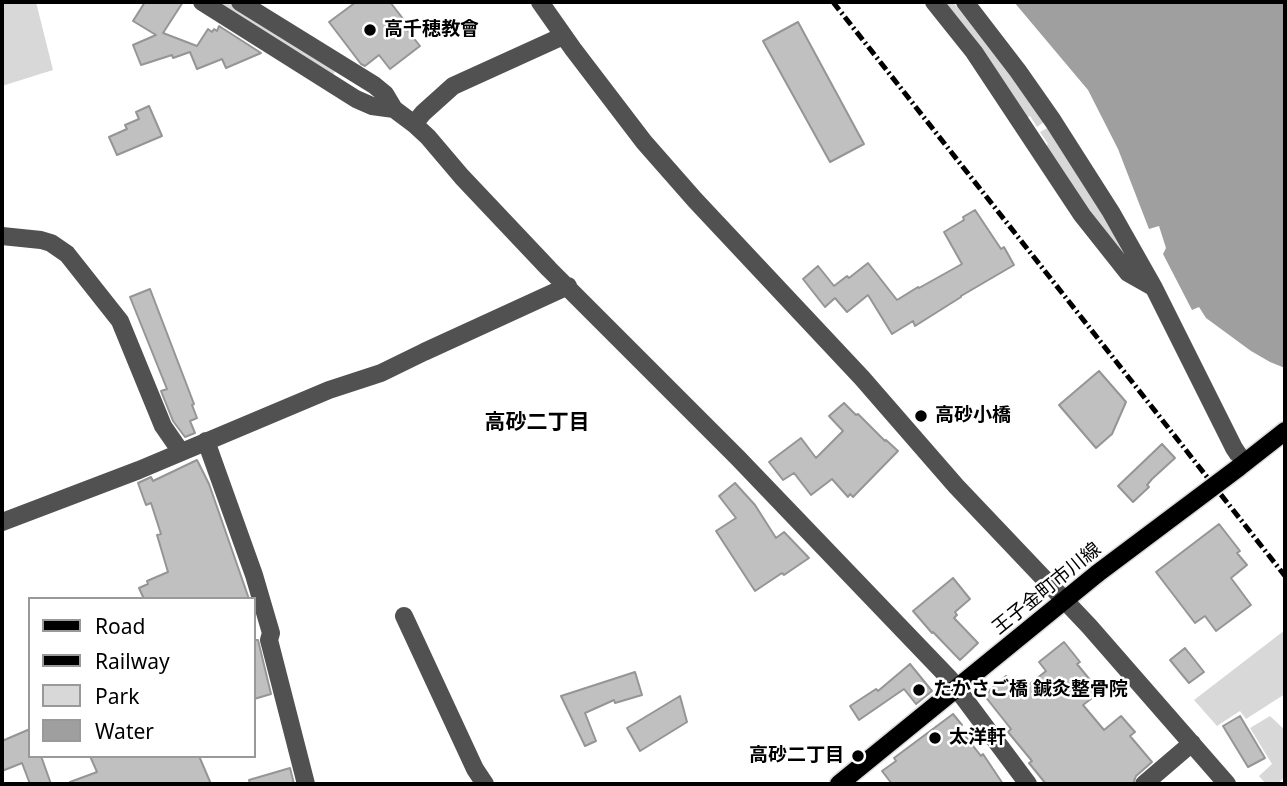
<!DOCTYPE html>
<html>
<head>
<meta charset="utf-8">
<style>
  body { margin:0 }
  #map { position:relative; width:1287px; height:786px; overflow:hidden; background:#fff; font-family:"Noto Sans",sans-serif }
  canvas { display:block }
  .frame { position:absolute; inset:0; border:4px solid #000; pointer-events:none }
  .legend { position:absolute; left:28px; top:597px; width:228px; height:161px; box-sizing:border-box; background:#fff; border:2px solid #999; margin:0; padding:9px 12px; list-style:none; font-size:21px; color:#000 }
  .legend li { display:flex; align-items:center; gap:14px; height:35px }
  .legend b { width:35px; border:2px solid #999 }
</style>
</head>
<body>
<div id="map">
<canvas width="1287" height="786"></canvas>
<div class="frame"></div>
<ul class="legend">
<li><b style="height:9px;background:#000"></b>Road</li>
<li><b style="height:9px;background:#000"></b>Railway</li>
<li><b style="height:19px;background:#d8d8d8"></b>Park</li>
<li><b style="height:19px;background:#9f9f9f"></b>Water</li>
</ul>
</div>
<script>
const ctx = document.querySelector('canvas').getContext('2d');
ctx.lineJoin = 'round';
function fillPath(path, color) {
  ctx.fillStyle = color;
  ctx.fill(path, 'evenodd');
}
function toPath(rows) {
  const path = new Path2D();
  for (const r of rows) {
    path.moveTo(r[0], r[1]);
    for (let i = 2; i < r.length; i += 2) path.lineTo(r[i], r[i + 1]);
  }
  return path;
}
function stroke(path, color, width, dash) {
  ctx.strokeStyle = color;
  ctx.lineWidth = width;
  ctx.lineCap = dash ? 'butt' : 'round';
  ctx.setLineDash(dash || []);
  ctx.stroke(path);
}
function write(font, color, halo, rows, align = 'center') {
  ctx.font = font + ' "Noto Sans","Noto Sans JP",sans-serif';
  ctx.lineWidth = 5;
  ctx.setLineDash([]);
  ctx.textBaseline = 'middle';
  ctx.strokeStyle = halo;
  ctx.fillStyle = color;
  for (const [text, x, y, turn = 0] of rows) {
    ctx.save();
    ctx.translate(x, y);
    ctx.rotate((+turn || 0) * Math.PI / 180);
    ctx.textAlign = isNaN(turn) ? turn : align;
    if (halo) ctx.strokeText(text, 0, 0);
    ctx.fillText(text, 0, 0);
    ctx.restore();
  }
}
fillPath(toPath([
  [2,2,36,2,53,70,2,86],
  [204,2,238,2,339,65,329,81],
  [943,2,953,2,1012,76,1044,122,1037,127,1030,116,1026,118],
  [1047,128,1099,209,1133,269,1099,228,1044,147,1048,144,1040,132],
  [1285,630,1285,694,1246,719,1240,711,1217,726,1194,700],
  [1270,716,1285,730,1285,777,1277,784,1266,784,1259,776,1272,764,1250,728]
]), '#d8d8d8');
fillPath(toPath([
  [1014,2,1285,2,1285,368,1270,362,1251,351,1206,318,1199,307,1192,310,1163,254,1166,248,1159,226,1149,229,1118,149,1088,90]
]), '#9f9f9f');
const building = toPath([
  [145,2,183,2,163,33,197,46,208,29,212,32,214,29,217,31,219,26,261,53,226,68,222,59,197,69,190,52,173,58,172,55,141,65,133,45,156,35,133,21,145,2],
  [356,2,390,2,411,29,408,31,420,46,390,69,379,55,365,66,361,64,329,22,356,2],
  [798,22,864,144,830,162,763,41,798,22],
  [149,106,162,136,117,155,109,137,127,129,125,125,139,119,136,112,149,106],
  [975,210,1001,249,1004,247,1014,265,961,296,961,297,915,326,913,321,892,334,868,295,847,312,835,298,825,307,803,279,818,266,834,286,847,276,849,278,868,263,897,300,918,287,919,288,962,264,944,232,964,220,963,217,975,210],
  [150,289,194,404,192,405,197,418,190,421,195,433,185,437,173,421,161,391,167,389,130,297,150,289],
  [1099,371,1126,402,1112,434,1096,448,1059,405,1099,371],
  [844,403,856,415,858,414,885,441,886,440,898,451,853,497,850,494,848,497,832,479,811,495,794,473,783,480,769,462,801,438,816,458,843,431,829,416,844,403],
  [1162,444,1175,458,1152,479,1147,485,1149,487,1133,502,1118,486,1162,444],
  [197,460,209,484,249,599,144,599,139,588,148,584,147,581,168,572,157,535,161,534,151,503,146,505,138,483,151,477,153,481,197,460],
  [735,483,755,505,776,538,784,532,809,558,784,575,782,573,755,591,716,531,736,518,719,496,735,483],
  [1219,524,1240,551,1237,553,1247,565,1231,578,1251,605,1216,631,1205,616,1195,623,1156,572,1219,524],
  [953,578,970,599,955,612,957,615,954,618,978,643,960,660,933,632,932,633,913,611,953,578],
  [254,640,258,640,271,694,254,699,254,640],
  [1064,642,1080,662,1077,664,1100,692,1083,705,1104,730,1121,716,1135,732,1130,736,1152,762,1136,776,1133,784,1046,784,1029,763,1032,761,1008,732,1011,729,984,695,1006,676,1020,692,1046,671,1039,662,1064,642],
  [1185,648,1204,672,1189,683,1170,660,1185,648],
  [910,664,932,691,916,704,904,689,859,720,850,706,876,689,878,691,910,664],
  [635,672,642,695,615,703,614,700,585,713,596,741,585,746,561,696,635,672],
  [680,696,687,722,640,751,627,728,680,696],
  [953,714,962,725,959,728,981,756,983,754,1003,784,892,784,882,771,896,761,894,758,953,714],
  [1240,716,1265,758,1248,767,1223,726,1240,716],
  [30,729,30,756,41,756,51,784,30,784,22,763,2,771,2,741,30,729],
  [90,756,199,756,211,784,71,784,70,782,97,772,90,756],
  [290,768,294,784,250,784,249,780,290,768]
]);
fillPath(building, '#c0c0c0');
stroke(building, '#959595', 2);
const major = toPath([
  [1238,468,1285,431],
  [839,784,1098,573]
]);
stroke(major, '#dbdbdb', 21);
stroke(toPath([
  [202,2,356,99,372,106,394,109],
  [240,2,374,85,385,94,394,109,414,124,428,137,462,177,549,269,738,458,949,678,1028,784],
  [540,2,573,49,644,142,695,200,862,378,956,486,1089,626,1227,784],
  [934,2,974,52,1082,215,1128,273,1151,286],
  [965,2,1018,71,1053,121,1111,212,1154,288,1234,448,1244,463],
  [414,124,423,113,453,86,563,36],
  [2,236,41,240,51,243,67,254,120,321,163,426,181,452],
  [206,441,254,575,271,633,269,640,306,784],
  [2,522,139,470,329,390,381,373,424,352,568,286],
  [404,616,475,769,485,784],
  [1144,784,1192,743]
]), '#515151', 18);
stroke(major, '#000', 18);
stroke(toPath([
  [833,2,1285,576]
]), '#000', 5, [10, 3.5, 2, 3.5]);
const majorBridge = toPath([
  [1098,573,1238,468]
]);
stroke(majorBridge, '#dbdbdb', 21, []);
stroke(majorBridge, '#000', 18);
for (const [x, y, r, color] of [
  [370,30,7,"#000"],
  [921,416,7,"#000"],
  [919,690,7,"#000"],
  [935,738,7,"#000"],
  [858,756,7,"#000"]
]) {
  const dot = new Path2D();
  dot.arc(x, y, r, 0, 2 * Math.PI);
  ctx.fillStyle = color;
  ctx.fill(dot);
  stroke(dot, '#fff', 2.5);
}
write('bold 19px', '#000', '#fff', [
  ["高千穂教會",384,30],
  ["高砂小橋",935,416],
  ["たかさご橋 鍼灸整骨院",933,690],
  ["太洋軒",949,738],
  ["高砂二丁目",844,756,"right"]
], 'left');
write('19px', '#000', '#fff', [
  ["王子金町市川線",1047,589,-39]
]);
write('bold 21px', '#000', '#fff', [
  ["高砂二丁目",537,423]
]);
</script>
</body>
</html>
